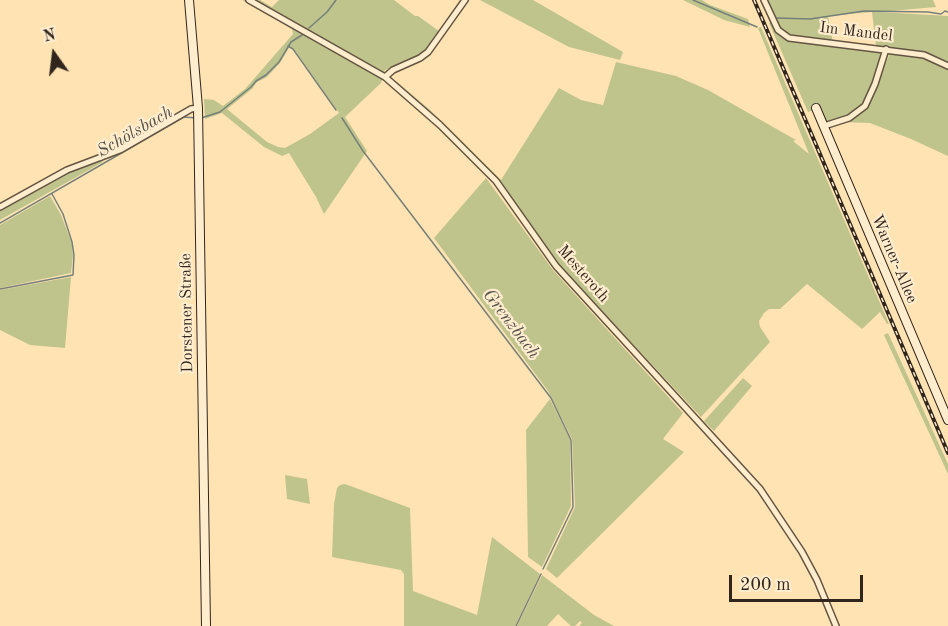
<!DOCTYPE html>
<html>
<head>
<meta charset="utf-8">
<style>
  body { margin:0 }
  #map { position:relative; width:948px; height:626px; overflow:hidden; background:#ffe3b3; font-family:"Old Standard TT",serif }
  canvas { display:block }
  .north { position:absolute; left:24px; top:24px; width:60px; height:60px; -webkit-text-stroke:4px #ffedce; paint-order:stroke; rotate:346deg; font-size:16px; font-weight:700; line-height:24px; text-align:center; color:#31261d }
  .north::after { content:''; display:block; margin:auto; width:21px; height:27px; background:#31261d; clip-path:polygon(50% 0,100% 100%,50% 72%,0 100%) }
  .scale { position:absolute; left:729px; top:575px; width:134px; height:27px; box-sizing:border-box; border:3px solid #31261d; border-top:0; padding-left:8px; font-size:18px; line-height:21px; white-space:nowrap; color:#31261d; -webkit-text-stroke:4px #ffedce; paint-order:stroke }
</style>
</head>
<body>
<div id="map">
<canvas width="948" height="626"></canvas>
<div class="north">N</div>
<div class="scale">200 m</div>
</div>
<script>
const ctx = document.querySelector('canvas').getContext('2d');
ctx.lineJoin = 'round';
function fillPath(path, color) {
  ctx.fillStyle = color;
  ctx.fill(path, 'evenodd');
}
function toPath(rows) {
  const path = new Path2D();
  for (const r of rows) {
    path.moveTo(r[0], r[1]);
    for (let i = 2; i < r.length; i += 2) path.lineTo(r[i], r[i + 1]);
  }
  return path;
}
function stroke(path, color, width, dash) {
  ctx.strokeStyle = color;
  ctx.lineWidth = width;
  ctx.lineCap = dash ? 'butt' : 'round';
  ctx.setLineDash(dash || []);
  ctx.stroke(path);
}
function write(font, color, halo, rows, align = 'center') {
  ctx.font = font + ' "Old Standard TT",serif';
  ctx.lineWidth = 4.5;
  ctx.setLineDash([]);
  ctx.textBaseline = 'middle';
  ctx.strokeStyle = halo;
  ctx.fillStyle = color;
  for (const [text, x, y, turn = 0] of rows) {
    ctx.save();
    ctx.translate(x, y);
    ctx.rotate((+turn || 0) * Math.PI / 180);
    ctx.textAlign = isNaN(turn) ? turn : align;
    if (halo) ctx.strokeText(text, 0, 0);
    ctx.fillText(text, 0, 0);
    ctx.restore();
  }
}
fillPath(toPath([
  [242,0,260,0,272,7,279,0,394,0,415,16,418,16,439,31,426,51,419,56,385,70,381,83,345,117,367,151,324,214,316,197,289,153,282,156,264,147,222,113,205,119,204,99,214,100,223,106,245,89,293,34,292,29],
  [290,46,294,49,339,113,310,134,285,148,278,147,267,142,227,109,252,89,257,82,267,77,280,63],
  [480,0,533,0,623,52,620,60,569,47],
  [683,0,702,0,710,5,748,19,750,27,724,20],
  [766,0,933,0,936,7,880,12,948,16,948,62,927,54,876,46,872,12,828,16,833,43,881,52,873,83,863,104,848,116,825,122,819,108,808,112,769,23,775,19],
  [761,27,889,324,887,324,880,312,862,329,807,284,780,309,769,309,764,313,759,321,760,327,770,342,701,417,561,267,493,174,476,164,403,93,392,88,397,82,429,109,501,180,559,88,581,100,603,105,616,62,676,76,708,90,796,140,793,141,809,154,758,28],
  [890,53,924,57,948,68,948,156,911,139,870,123,840,122,859,115,867,107],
  [102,160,103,162,0,220,0,210,68,172],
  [486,178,553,270,683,413,663,439,684,452,557,578,546,569,575,507,572,439,548,391,434,238],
  [50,196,61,215,72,244,73,255,71,273,0,288,0,225],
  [71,277,65,348,30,345,0,330,0,290],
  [888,333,948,464,948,474,884,335],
  [743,378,752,386,714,431,704,421],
  [550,399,570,439,571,506,542,567,528,557,526,430],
  [285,475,307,479,310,504,287,499],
  [345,484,410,508,413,591,477,615,492,537,540,574,515,626,404,626,404,574,401,570,332,557,334,504,337,488,340,485],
  [542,575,594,615,614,626,579,626,582,623,580,621,575,626,571,626,558,614,547,626,517,626]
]), '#bfc48d');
stroke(toPath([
  [693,0,757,27],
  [777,18,810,19,864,11,928,12,941,14,945,11,948,12],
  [309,28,327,12,336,0],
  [288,46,293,49,336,110],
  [201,118,220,112,251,87,256,81,266,75,279,62,291,42,302,35],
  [342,118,363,151,551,398,571,440,573,507,543,569],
  [0,223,184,117,196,118],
  [0,289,73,275,74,255,72,242,63,214,52,194],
  [516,626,541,574]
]), '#768079', 1.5);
const street = toPath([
  [249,0,385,77,440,125,496,181,556,266,760,489,802,552,817,580,836,626],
  [764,0,778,30,789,38,924,55,948,66],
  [385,77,393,70,420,58,428,52,465,0],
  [824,126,849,118,865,106,875,84,886,49],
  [0,207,67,170,120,150,191,109,198,108]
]);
const secondary = toPath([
  [189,0,198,108,206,626],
  [816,108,948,420]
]);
stroke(street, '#645542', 8);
stroke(secondary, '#31261d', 10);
stroke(street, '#ffedce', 5);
stroke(secondary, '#ffedce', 8);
const rail = toPath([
  [754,0,948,453]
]);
stroke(rail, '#31261d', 4);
stroke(rail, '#ffedce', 1.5, [4.5]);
write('16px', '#31261d', '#ffedce', [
  ["Im Mandel",856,32,7],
  ["Warner-Allee",894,259,67],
  ["Mesteroth",583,274,49],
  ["Dorstener Straße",187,313,-91]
]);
write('italic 18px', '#54534b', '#ffedce', [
  ["Schölsbach",135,132,-30],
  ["Grenzbach",511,324,53]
]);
</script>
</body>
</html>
